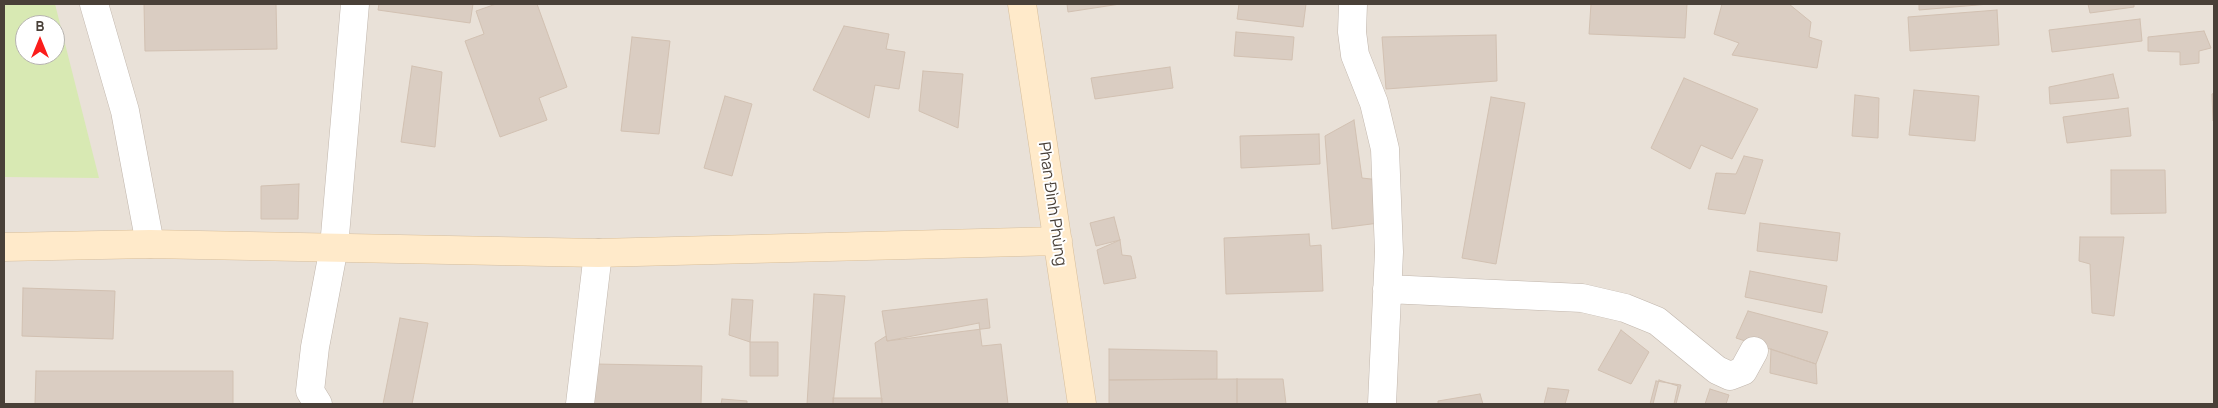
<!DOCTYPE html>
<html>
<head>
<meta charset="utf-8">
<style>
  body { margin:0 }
  #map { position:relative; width:2218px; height:408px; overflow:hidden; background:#f5f0ea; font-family:Manrope,sans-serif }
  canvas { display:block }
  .frame { position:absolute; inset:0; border:5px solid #494038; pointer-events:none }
  .north { position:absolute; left:15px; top:15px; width:50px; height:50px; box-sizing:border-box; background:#fff; border:1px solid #b6b3af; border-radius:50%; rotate:0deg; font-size:14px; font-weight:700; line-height:20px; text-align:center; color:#494038 }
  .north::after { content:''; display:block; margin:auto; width:18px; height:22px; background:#fb1d1b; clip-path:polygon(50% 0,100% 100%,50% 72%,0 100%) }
</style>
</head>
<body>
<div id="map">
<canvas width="2218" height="408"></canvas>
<div class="frame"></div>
<div class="north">B</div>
</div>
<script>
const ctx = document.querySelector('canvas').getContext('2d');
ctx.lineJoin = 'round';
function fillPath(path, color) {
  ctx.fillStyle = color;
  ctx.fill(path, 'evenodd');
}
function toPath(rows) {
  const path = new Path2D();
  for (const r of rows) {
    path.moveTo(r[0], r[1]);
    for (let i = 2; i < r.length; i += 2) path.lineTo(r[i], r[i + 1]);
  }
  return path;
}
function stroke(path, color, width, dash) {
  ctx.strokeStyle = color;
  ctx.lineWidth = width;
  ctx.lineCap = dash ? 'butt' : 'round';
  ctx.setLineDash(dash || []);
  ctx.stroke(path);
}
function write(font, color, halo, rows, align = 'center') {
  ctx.font = font + ' Manrope,sans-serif';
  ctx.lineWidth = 4;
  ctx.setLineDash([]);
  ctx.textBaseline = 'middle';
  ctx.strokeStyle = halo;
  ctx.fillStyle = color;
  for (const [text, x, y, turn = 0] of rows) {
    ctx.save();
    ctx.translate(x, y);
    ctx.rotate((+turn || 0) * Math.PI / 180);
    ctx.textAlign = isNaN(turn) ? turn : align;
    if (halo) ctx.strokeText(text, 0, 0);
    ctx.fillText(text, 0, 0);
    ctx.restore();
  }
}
fillPath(toPath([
  [4,4,2214,4,2214,404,4,404],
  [25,25,55,25,55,55,25,55]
]), '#e9e1d8');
fillPath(toPath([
  [4,4,55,4,99,178,4,177],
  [25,25,55,25,55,55,25,55]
]), '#d8e9b3');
const building = toPath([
  [144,4,276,4,277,49,145,51,144,4],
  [379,4,473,4,470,23,378,10,379,4],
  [496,4,537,4,567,87,539,98,547,120,500,137,465,41,484,34,476,11,496,4],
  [1067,4,1120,4,1068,12,1067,4],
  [1239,4,1306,4,1303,27,1237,19,1239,4],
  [1591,4,1687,4,1685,38,1589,34,1591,4],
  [1722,4,1789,4,1811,22,1809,37,1822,41,1817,68,1732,55,1739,43,1714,34,1722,4],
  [1919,4,1989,4,1919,10,1919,4],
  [2088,4,2134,4,2134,7,2090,13,2088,4],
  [1997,10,1999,45,1910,51,1908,17,1997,10],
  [2140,19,2142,41,2052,52,2049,30,2140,19],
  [844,26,889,34,886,49,905,52,899,89,875,85,869,118,813,90,844,26],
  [2204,31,2211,48,2199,51,2199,63,2180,65,2180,52,2148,51,2148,37,2204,31],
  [1236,32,1294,37,1292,60,1234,56,1236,32],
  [1496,35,1497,81,1386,89,1382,37,1496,35],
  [632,37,670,41,659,134,621,131,632,37],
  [412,66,442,72,435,147,401,142,412,66],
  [1170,67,1173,88,1095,99,1091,78,1170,67],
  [923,71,963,74,958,128,919,111,923,71],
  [2113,74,2119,98,2050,104,2049,87,2113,74],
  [1684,78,1758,109,1732,159,1701,145,1690,169,1651,148,1684,78],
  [1914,90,1979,96,1975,141,1909,135,1914,90],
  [2214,93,2214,121,2213,121,2212,94,2214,93],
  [1855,95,1879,98,1878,138,1852,136,1855,95],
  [725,96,752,104,732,176,704,168,725,96],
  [1491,97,1525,103,1496,264,1462,258,1491,97],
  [2128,108,2131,136,2067,143,2063,117,2128,108],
  [1354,120,1362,178,1380,180,1379,223,1332,229,1325,136,1354,120],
  [1319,134,1320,164,1241,168,1240,136,1319,134],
  [1744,156,1763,160,1745,214,1708,209,1716,173,1736,174,1744,156],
  [2111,170,2165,170,2166,213,2111,214,2111,170],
  [299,184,298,219,261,219,261,186,299,184],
  [1114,217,1120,240,1096,246,1090,223,1114,217],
  [1760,223,1840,233,1837,261,1757,251,1760,223],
  [1309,234,1310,246,1321,245,1323,291,1226,294,1224,238,1309,234],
  [2080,237,2124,237,2114,316,2092,313,2090,264,2079,261,2080,237],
  [1120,240,1122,255,1131,256,1136,278,1104,284,1097,250,1120,240],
  [1750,271,1827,286,1822,313,1745,297,1750,271],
  [23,288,115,291,113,339,22,336,23,288],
  [814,294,845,296,833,404,807,404,814,294],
  [732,299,753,300,750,342,729,335,732,299],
  [987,299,990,328,887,341,882,311,987,299],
  [1748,311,1828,332,1816,364,1736,338,1748,311],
  [400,318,428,323,412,404,383,404,400,318],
  [979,323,982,346,1001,344,1008,404,882,404,875,343,886,336,887,341,979,323],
  [1621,330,1649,352,1631,384,1598,370,1621,330],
  [750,342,778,342,778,376,750,376,750,342],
  [1109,349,1217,351,1217,379,1109,380,1109,349],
  [1771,349,1816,364,1817,384,1770,373,1771,349],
  [595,364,702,366,701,404,594,404,595,364],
  [36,371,233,371,233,404,35,404,36,371],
  [1237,379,1237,404,1109,404,1109,380,1237,379],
  [1237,379,1283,379,1286,404,1237,404,1237,379],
  [1659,380,1678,386,1674,404,1653,404,1659,380],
  [1656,381,1681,385,1676,404,1650,404,1656,381],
  [1548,388,1569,390,1565,404,1544,404,1548,388],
  [1710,389,1729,395,1726,404,1705,404,1710,389],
  [1480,394,1483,404,1438,404,1438,401,1480,394],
  [833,398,882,398,882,404,833,404,833,398],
  [722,399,747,401,747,404,721,404,722,399]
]);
fillPath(building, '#dacdc2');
stroke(building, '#d2c1b2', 1);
const street = toPath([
  [94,4,125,111,150,244],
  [1353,4,1352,32,1355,55,1374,103,1385,149,1389,252,1382,404],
  [1387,289,1582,298,1625,308,1657,321,1717,370,1730,376,1743,371,1754,351],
  [318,404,310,391,315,347,334,247,355,4],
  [580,404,598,253]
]);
const secondary = toPath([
  [1022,4,1082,404],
  [4,247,150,244,598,253,1058,241]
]);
stroke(street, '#c1b6ac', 29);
stroke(secondary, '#d8bf9c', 29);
stroke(street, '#fff', 28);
stroke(secondary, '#ffeaca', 28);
write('16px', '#494038', '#fff', [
  ["Phan Đình Phùng",1052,204,82]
]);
</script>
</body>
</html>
